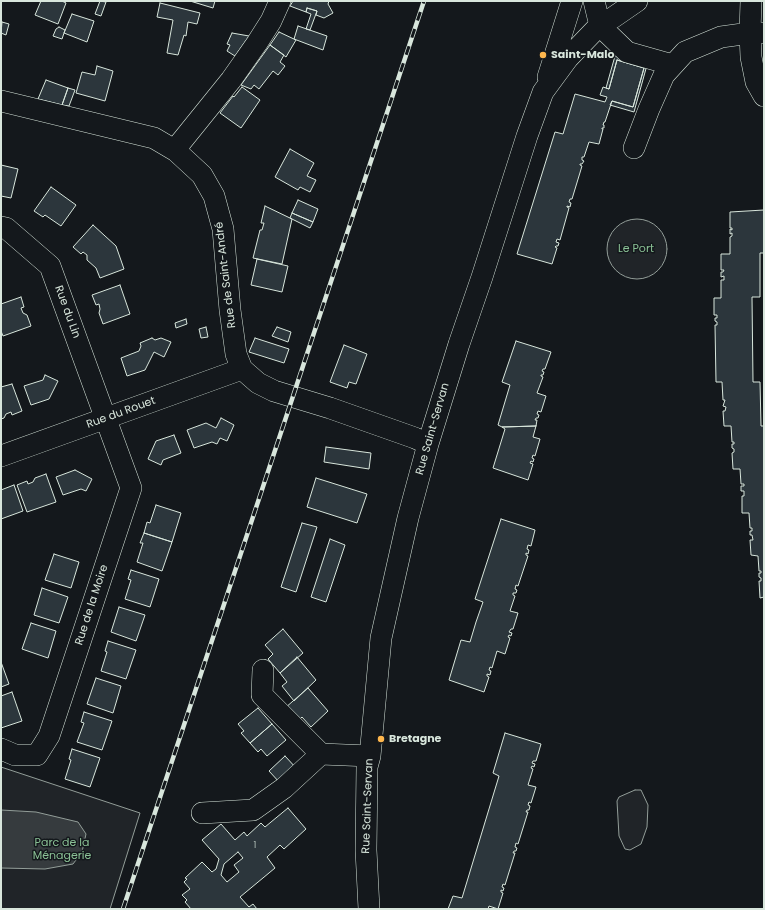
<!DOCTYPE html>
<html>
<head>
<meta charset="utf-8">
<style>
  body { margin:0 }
  #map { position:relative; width:765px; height:910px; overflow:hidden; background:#14181c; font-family:Poppins,sans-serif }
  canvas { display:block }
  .frame { position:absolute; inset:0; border:2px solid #d8e6dc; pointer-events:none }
</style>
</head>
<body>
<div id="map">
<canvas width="765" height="910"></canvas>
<div class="frame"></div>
</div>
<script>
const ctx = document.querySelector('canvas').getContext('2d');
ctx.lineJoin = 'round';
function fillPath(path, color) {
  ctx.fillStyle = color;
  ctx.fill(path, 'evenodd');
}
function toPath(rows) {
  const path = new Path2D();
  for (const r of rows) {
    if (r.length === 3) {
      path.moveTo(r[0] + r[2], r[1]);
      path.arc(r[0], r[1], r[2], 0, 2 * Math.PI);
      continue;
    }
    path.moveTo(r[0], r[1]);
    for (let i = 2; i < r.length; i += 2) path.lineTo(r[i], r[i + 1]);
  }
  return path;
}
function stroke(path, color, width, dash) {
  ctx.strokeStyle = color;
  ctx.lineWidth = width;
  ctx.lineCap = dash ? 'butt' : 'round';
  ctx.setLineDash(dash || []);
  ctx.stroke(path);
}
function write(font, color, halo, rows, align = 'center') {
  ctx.font = font + ' Poppins,sans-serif';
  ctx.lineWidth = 3;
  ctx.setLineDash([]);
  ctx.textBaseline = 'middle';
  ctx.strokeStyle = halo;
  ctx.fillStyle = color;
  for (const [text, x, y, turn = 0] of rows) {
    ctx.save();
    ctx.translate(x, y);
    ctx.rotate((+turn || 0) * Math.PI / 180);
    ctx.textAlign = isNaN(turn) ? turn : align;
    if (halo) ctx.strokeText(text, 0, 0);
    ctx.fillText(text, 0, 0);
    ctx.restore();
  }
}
const green = toPath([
  [637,249,30],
  [1,767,140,813,110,909,1,909,1,767],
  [635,790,641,790,648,805,647,827,641,844,630,850,625,849,619,836,617,801,619,797,635,790]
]);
fillPath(green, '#202428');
stroke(green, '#939e99', 1);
const water = toPath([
  [1,810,36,812,78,822,86,834,82,852,73,864,45,869,1,868,1,810]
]);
fillPath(water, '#363b3e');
stroke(water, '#939e99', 1);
const building = toPath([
  [41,1,62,1,66,3,58,24,35,15,41,1],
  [100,1,106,2,101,16,95,14,100,1],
  [190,1,215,1,213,8,190,1],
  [293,1,329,1,328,4,333,13,324,18,316,15,317,11,307,8,306,12,290,6,293,1],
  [160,3,200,13,197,24,188,22,186,36,184,35,178,55,167,53,173,20,157,17,160,3],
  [307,8,317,11,310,30,306,29,311,14,306,12,307,8],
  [72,14,94,21,87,42,64,33,72,14],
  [2,22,9,24,6,35,1,33,2,22],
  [298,26,327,36,323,50,294,39,298,26],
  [59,27,65,30,62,39,53,36,56,29,59,27],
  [279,32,296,40,286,57,270,45,279,32],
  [232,33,249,36,235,56,227,51,230,45,227,44,232,33],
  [270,45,284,55,280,62,285,66,278,75,273,71,259,89,254,85,251,89,241,85,270,45],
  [615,56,647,65,634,112,610,105,612,101,633,107,644,68,617,60,609,89,606,88,615,56],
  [617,60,644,68,633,107,612,101,605,122,604,122,603,125,604,125,604,128,602,128,602,129,603,129,599,144,589,142,584,157,582,157,582,160,584,161,582,164,580,164,580,165,582,166,572,199,570,199,569,202,571,203,570,207,567,206,567,207,569,208,560,240,557,239,556,242,559,243,558,246,556,246,555,247,557,248,552,264,517,254,555,132,563,134,575,94,605,102,607,97,600,95,603,87,609,89,617,60],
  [97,66,113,71,105,101,76,93,82,72,95,75,97,66],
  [46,80,68,88,62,105,38,99,46,80],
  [242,87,260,100,241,128,220,113,233,96,234,97,242,87],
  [68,88,75,90,69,106,62,105,68,88],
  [290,149,314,163,307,176,316,180,310,192,300,187,298,190,275,177,290,149],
  [1,165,18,169,11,198,1,196,1,165],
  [51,187,76,205,61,226,45,215,43,217,34,211,51,187],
  [298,200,318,209,313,222,292,213,298,200],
  [265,206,292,219,282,264,253,258,260,230,262,230,264,223,261,223,265,206],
  [764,210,764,253,760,253,760,297,752,297,753,382,760,382,761,426,764,426,764,597,760,598,759,581,761,581,761,578,759,577,759,573,761,573,761,571,759,571,758,556,751,555,750,540,753,540,752,535,750,535,750,531,752,531,752,528,750,528,749,513,742,513,742,496,744,496,744,491,741,491,741,486,744,486,744,484,741,484,740,469,733,469,732,453,734,452,734,449,732,448,732,444,734,444,734,442,732,442,731,426,724,426,723,411,725,411,726,407,723,406,725,400,723,400,722,382,716,382,715,325,717,325,717,322,715,321,715,318,717,318,717,315,714,315,714,298,721,298,721,280,724,280,724,276,721,277,721,272,723,272,724,270,721,270,721,254,730,254,730,237,732,236,732,233,730,234,730,229,732,230,732,228,730,228,730,212,764,210],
  [292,213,313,222,310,228,290,218,292,213],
  [93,225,116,246,124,269,100,278,96,268,87,260,87,255,83,252,81,254,73,247,93,225],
  [257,259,288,266,282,292,251,285,257,259],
  [120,285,130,314,103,324,99,313,100,309,99,304,96,305,92,295,120,285],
  [21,297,24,307,21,308,23,313,27,315,31,326,3,336,1,331,1,304,21,297],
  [186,319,187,324,176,328,175,323,186,319],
  [206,327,208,337,201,338,199,329,206,327],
  [277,327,291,332,288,342,272,336,277,327],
  [152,338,155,340,161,338,171,342,164,357,154,352,145,370,127,376,121,358,139,351,141,346,140,343,152,338],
  [255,338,289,349,284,363,249,352,255,338],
  [516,341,551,352,545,369,543,369,542,371,544,372,543,375,541,375,541,376,543,377,537,393,546,396,541,412,538,411,537,414,539,415,538,418,536,418,535,420,537,420,536,426,502,427,498,425,510,385,502,382,516,341],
  [344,345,367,354,356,384,349,382,347,388,330,382,344,345],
  [45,375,58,381,49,399,31,405,24,386,43,380,45,375],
  [12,384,22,411,12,415,11,412,6,414,4,418,1,419,1,387,12,384],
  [221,418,234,425,227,441,220,438,217,444,212,442,194,448,187,430,206,423,216,428,221,418],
  [536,426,533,437,540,439,535,456,533,455,532,458,534,459,533,462,531,461,530,463,533,464,528,480,493,468,505,429,502,427,536,426],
  [174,435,181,453,163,460,161,465,148,459,156,441,174,435],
  [326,447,371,453,369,469,324,462,326,447],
  [75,470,92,479,86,491,81,489,63,495,56,477,75,470],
  [46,474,56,502,27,512,17,485,27,481,28,484,33,482,35,478,46,474],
  [316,478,367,494,357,523,307,507,316,478],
  [14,485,23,511,1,519,1,490,14,485],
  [156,505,181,513,172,542,144,533,147,522,150,523,156,505],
  [501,519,535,530,531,546,528,545,527,549,529,550,528,554,526,553,526,555,528,556,518,586,516,585,515,589,517,590,516,593,513,593,513,595,515,596,510,611,518,613,513,629,511,629,509,632,512,633,511,636,509,635,508,637,510,638,505,654,497,651,492,668,490,667,489,670,491,671,490,675,487,674,487,676,489,677,484,692,449,680,461,640,470,642,476,622,483,602,475,599,501,519],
  [302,523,317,527,296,592,281,587,302,523],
  [144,533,172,542,162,571,137,562,143,543,140,543,144,533],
  [330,539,345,545,326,602,311,597,330,539],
  [54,554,79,562,71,588,45,580,54,554],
  [131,570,159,579,150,607,125,599,131,580,128,579,131,570],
  [42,588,68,597,59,623,34,615,42,588],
  [119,607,145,615,136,641,111,632,119,607],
  [31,623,56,631,48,658,22,649,31,623],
  [283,629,303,653,280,673,268,659,273,654,265,645,283,629],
  [108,641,136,650,126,679,101,671,107,652,105,651,108,641],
  [297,657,316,680,294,701,282,686,287,682,280,673,297,657],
  [1,662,9,684,1,687,1,662],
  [96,678,121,686,113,713,87,704,96,678],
  [308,688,328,711,311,727,302,717,297,722,285,708,308,688],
  [12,692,22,721,1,728,1,696,12,692],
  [258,708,272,724,250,743,241,733,244,731,238,724,258,708],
  [84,712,112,721,102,750,77,742,84,723,81,722,84,712],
  [272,724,286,740,267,756,261,749,258,752,250,743,272,724],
  [505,733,541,744,536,761,533,761,532,763,535,764,534,767,532,766,531,768,533,769,528,785,536,787,531,803,529,802,528,805,530,806,529,810,527,810,526,812,528,812,518,844,516,843,515,847,517,848,516,851,514,851,513,853,515,853,505,885,503,884,502,887,504,888,503,891,501,890,501,892,503,893,498,909,489,906,488,909,448,909,453,896,462,898,499,776,493,773,505,733],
  [72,749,100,758,90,787,65,779,71,760,69,759,72,749],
  [285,756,297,769,280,783,269,771,285,756],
  [288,808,306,829,284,849,280,845,267,857,275,868,240,897,249,907,253,904,257,909,191,909,185,902,187,900,182,895,190,889,184,882,187,879,185,878,202,862,212,872,216,869,219,859,202,840,221,824,235,840,244,832,247,836,261,823,265,827,288,808],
  [238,852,243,858,234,865,239,872,227,882,221,875,224,864,238,852]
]);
fillPath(building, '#2c363c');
stroke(building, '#d8e6dc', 1);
const minor = toPath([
  [594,1,600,26,627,52,673,65],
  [763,33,750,33,751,57,756,82,764,96],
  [548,77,572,1],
  [1,101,154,138,176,151,202,175,214,196,223,229,230,310,236,354,242,369,258,383,274,391,330,408,415,438,428,444],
  [634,148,649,109,664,75,685,52,721,37,750,33,751,1],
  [176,151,181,142,231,80,257,43,271,21,280,1],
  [1,227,6,228,50,266,131,488,49,736,37,755,15,755,1,749],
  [1,456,242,369],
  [263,670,262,695,321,754,370,756],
  [202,813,253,810,284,788,321,754],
  [369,909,366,850,367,767,370,756,381,638,408,518,428,444,459,344,482,277,527,136,543,92,568,58,595,30,637,1]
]);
stroke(minor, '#d8e6dc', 22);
stroke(minor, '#14181c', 21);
const rail = toPath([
  [123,909,424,1]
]);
stroke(rail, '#d8e6dc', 4.5);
stroke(rail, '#14181c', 3, [9]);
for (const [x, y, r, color] of [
  [543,55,4,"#ffb74d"],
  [381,739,4,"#ffb74d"]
]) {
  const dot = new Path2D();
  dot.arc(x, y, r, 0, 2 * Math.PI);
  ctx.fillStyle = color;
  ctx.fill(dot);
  stroke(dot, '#14181c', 1.5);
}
write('9px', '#adbab4', null, [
  ["1",255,846]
]);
write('bold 11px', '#d8e6dc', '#14181c', [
  ["Saint-Malo",551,55],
  ["Bretagne",389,739]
], 'left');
write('11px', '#8ac095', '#14181c', [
  ["Le Port",636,249],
  ["Parc de la",62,843],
  ["Ménagerie",62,856]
]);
write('11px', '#d8e6dc', '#14181c', [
  ["Rue de Saint-André",226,275,-97],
  ["Rue du Lin",67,312,70],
  ["Rue du Rouet",121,413,-20],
  ["Rue Saint-Servan",433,429,-74],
  ["Rue de la Moire",92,605,-72],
  ["Rue Saint-Servan",368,806,-88]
]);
</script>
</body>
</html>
